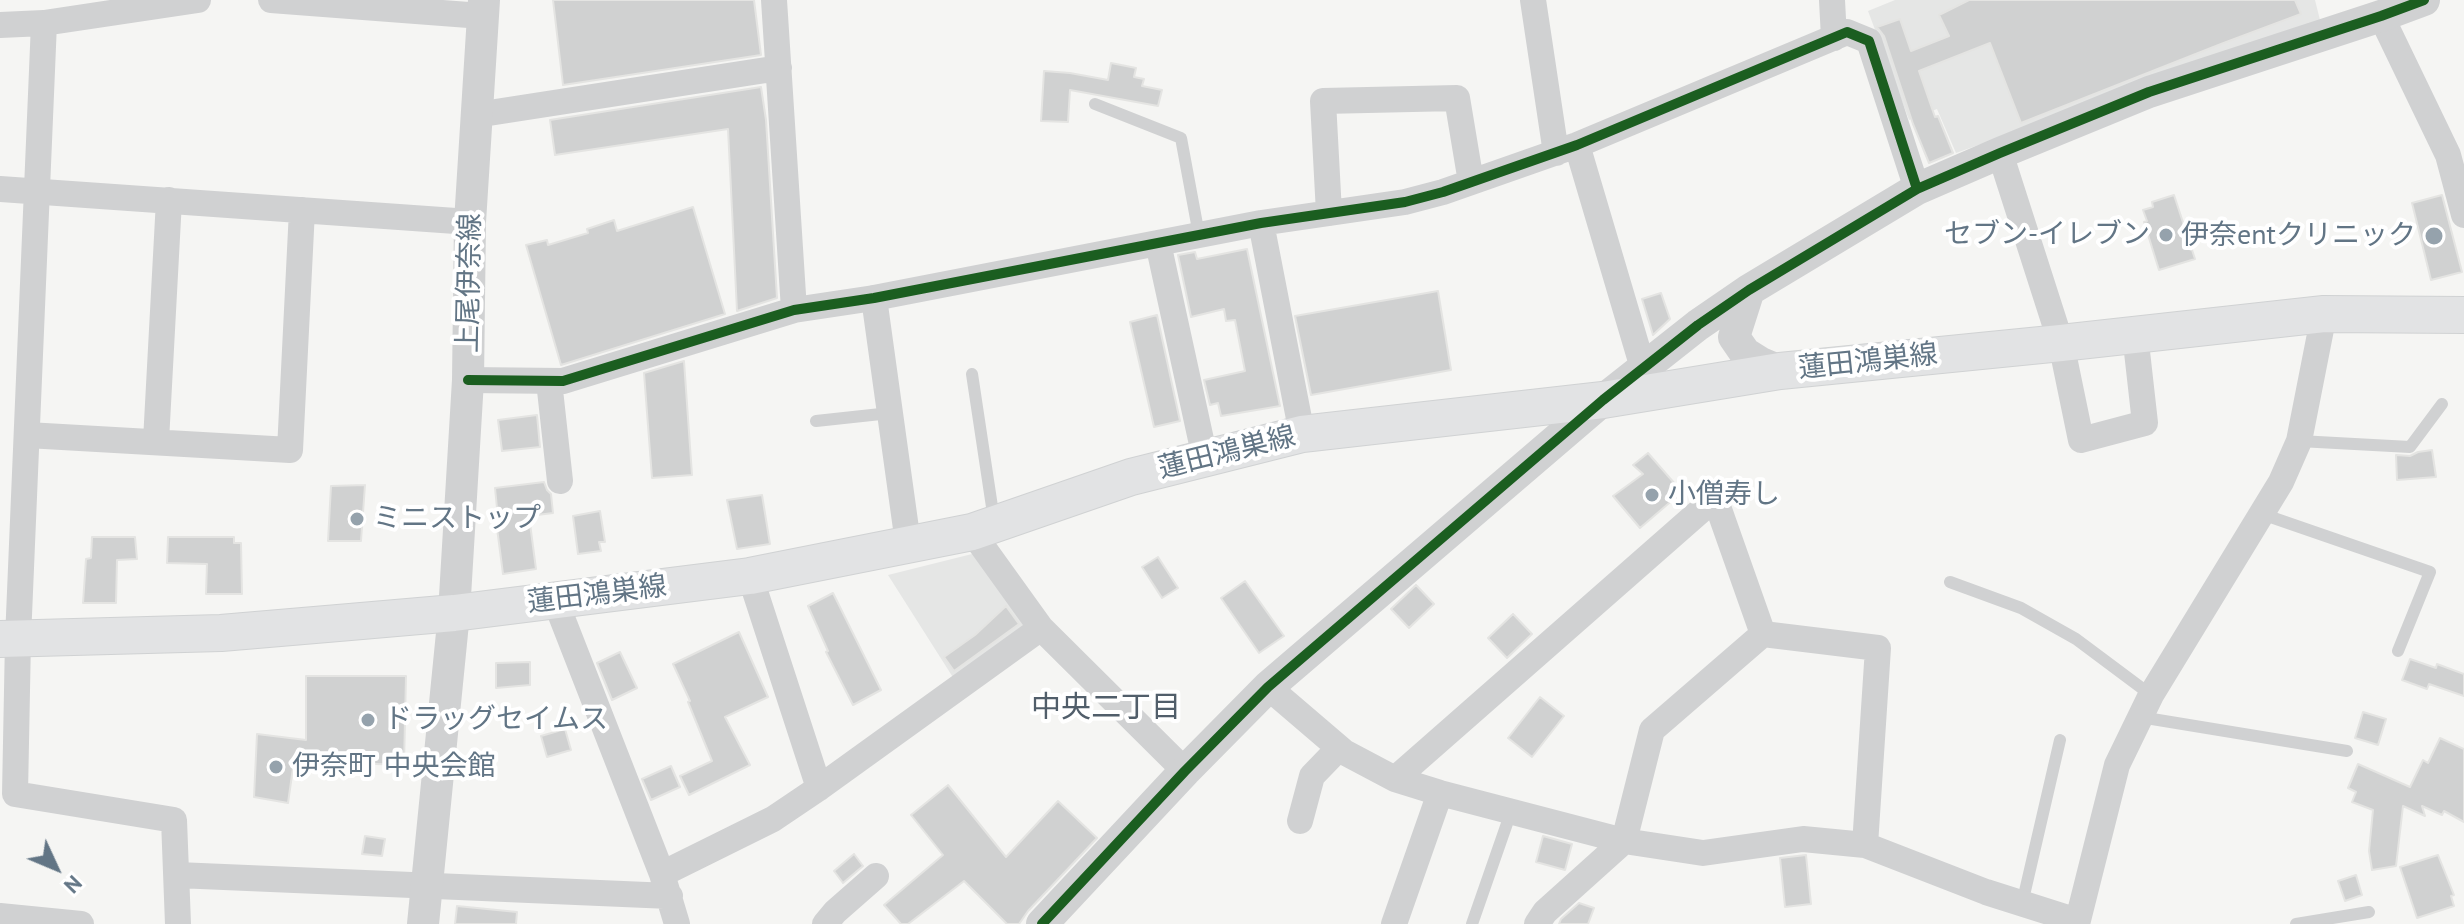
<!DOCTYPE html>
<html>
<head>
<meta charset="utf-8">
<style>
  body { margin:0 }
  #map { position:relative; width:2464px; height:924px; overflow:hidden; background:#f5f5f3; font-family:"PT Sans",sans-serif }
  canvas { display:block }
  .north { position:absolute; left:16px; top:828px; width:80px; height:80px; -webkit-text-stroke:6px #fff; paint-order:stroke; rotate:134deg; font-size:22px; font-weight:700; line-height:32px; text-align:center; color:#627585 }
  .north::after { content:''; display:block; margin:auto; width:28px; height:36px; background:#627585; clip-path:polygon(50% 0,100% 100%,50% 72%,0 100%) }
</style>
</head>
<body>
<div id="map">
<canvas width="2464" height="924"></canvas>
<div class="north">N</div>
</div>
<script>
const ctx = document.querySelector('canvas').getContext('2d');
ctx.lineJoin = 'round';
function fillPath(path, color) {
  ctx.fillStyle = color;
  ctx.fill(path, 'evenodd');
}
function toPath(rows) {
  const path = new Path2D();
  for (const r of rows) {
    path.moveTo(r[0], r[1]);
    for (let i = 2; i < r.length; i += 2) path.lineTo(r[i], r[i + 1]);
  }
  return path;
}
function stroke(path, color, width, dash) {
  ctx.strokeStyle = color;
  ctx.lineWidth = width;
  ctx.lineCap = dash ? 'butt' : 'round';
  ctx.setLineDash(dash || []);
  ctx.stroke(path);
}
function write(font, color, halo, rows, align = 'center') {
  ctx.font = font + ' "PT Sans","Noto Sans JP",sans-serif';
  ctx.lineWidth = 8;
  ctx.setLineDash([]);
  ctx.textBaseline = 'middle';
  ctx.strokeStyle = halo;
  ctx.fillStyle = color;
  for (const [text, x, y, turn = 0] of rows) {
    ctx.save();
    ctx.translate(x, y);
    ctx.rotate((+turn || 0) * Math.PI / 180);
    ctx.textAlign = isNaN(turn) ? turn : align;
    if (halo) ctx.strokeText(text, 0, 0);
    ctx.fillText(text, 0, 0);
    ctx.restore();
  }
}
fillPath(toPath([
  [1895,0,2315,0,2321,24,1956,153,1937,109,1909,120,1868,11],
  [976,553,1026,629,954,679,888,575]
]), '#e5e6e5');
const building = toPath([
  [553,0,754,0,761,55,563,85,553,0],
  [1969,0,2295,0,2301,14,2221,44,2021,123,1990,43,1919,71,1935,117,1938,116,1953,153,1929,163,1913,124,1884,36,1877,27,1900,19,1911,51,1949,36,1939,15,1969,0],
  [1111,63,1136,68,1134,77,1144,79,1142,86,1162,90,1158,106,1070,90,1068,122,1041,121,1044,71,1070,73,1108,80,1111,63],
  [761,87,766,120,777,298,737,311,728,129,555,155,550,120,761,87],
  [2174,195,2195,259,2159,270,2144,222,2147,221,2143,210,2153,207,2152,202,2174,195],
  [2442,195,2462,272,2431,280,2412,203,2442,195],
  [693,207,725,314,561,365,526,245,547,240,548,245,588,233,587,229,614,220,617,231,693,207],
  [1247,249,1280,406,1221,416,1218,403,1210,405,1204,380,1245,371,1235,320,1226,321,1224,309,1191,317,1178,255,1195,252,1197,259,1247,249],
  [1438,291,1451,370,1311,395,1295,316,1438,291],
  [1661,293,1670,319,1653,335,1642,299,1661,293],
  [1157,315,1180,421,1154,427,1130,322,1157,315],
  [684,361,692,475,652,478,644,373,684,361],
  [537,415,540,447,502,451,498,420,537,415],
  [2432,450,2436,477,2397,480,2396,455,2410,456,2418,452,2432,450],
  [1648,453,1682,492,1640,528,1613,496,1643,474,1633,465,1648,453],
  [544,482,547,490,551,494,553,513,529,516,536,569,503,574,497,528,499,528,495,488,544,482],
  [365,485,361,541,328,541,331,486,365,485],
  [762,495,770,544,737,549,727,500,762,495],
  [600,511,605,542,599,542,601,551,578,554,573,516,600,511],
  [92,537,135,537,137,559,117,560,116,603,83,603,86,559,91,558,92,537],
  [168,537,234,537,234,543,241,543,242,594,206,594,207,564,167,563,168,537],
  [1158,557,1178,588,1162,598,1142,567,1158,557],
  [1245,581,1284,636,1259,653,1221,598,1245,581],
  [1416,585,1434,604,1409,628,1391,609,1416,585],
  [833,593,881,690,853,705,826,652,828,651,808,606,833,593],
  [1006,606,1019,624,954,671,944,657,975,635,1006,606],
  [1513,614,1532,634,1507,658,1488,638,1513,614],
  [739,632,768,697,725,717,750,765,689,795,680,776,712,761,688,702,690,701,673,664,739,632],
  [620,652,637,688,612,700,597,663,620,652],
  [2410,659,2436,668,2437,664,2464,674,2464,696,2429,684,2427,689,2402,680,2410,659],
  [530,662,530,685,496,688,496,663,530,662],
  [306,676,406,676,404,765,294,761,288,803,254,797,257,734,306,740,306,676],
  [1540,697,1564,716,1532,757,1508,738,1540,697],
  [2363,712,2386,719,2378,745,2355,738,2363,712],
  [565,729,571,750,547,757,541,736,565,729],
  [2440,738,2464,749,2464,822,2444,811,2442,815,2422,806,2425,816,2403,806,2396,866,2372,870,2369,851,2373,810,2352,802,2356,792,2348,788,2358,764,2410,787,2423,760,2428,763,2440,738],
  [671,766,680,787,651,800,642,779,671,766],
  [948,785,1006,857,1058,801,1097,838,1028,911,1019,924,1007,924,964,881,908,924,901,924,884,905,943,855,911,815,948,785],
  [365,836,385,839,382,856,362,854,365,836],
  [1543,836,1572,844,1565,870,1536,862,1543,836],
  [854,854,863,866,843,883,834,871,854,854],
  [1806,855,1811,904,1785,907,1780,858,1806,855],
  [2438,855,2454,895,2451,896,2454,906,2417,918,2400,867,2438,855],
  [2356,875,2362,895,2345,901,2338,881,2356,875],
  [1579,903,1594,908,1588,924,1559,924,1561,919,1579,903],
  [457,906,517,912,516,924,455,924,457,906]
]);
fillPath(building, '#d0d1d1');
stroke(building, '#e4e4e2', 2);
const secondary = toPath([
  [0,639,221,633,350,622,454,613,750,576,972,532,1131,477,1302,434,1603,400,1780,371,2061,343,2324,314,2464,315]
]);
stroke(secondary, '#d0d2d3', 38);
stroke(toPath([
  [1095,104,1181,138,1199,235],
  [972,374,994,520],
  [816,421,890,413],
  [2299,441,2410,447,2442,404],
  [2262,514,2430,572,2398,651],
  [1950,582,2021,608,2076,639,2151,695],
  [2140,717,2347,751],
  [2022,904,2060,740],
  [1472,924,1511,812],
  [2296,924,2369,912]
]), '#d0d1d2', 12);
stroke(toPath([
  [271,0,482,16],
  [774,0,794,310],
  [1533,0,1556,153],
  [1832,0,1834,38],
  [2381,16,2448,155,2464,215],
  [44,23,18,639,15,794,174,820,178,924],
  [0,25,44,23,198,0],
  [476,115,779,68],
  [1577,145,1643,368],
  [2000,153,2061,343,2081,440,2145,423,2135,334],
  [0,189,470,222],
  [1329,213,1323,101,1457,98,1471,182],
  [1261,223,1302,434],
  [1158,243,1205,458],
  [874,298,908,543],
  [468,380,563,381,794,310,874,298,1261,223,1405,202,1443,192,1577,145,1847,32,1869,41,1917,189],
  [549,381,560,481],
  [27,435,290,450,302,210],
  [156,441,169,200],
  [972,532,1041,628,1185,771],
  [750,576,819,788],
  [555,600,662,874,677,924],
  [1268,687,1344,752,1395,779,1440,793,1624,841,1703,853,1803,839,1865,845,1986,892,2077,921],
  [1395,779,1715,498,1763,634],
  [1300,821,1312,776,1339,748],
  [662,874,773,819,819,788,1041,628],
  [177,875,670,896],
  [0,916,81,924],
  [825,924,835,912,876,876],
  [1394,924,1440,793],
  [1537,924,1545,912,1624,841,1652,730,1763,634,1878,648,1865,845],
  [2077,924,2117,765,2151,695,2281,482,2299,441,2324,314]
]), '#d0d1d2', 26);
stroke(toPath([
  [1749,290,1734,337,1745,353,1761,363,1780,371],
  [423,924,454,613,468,380,470,222,484,0],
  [1042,924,1185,771,1268,687,1603,400,1698,325,1749,290,1917,189,2000,153,2149,92,2381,16,2424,0]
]), '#d0d1d2', 32);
stroke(secondary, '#e2e3e4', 36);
stroke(toPath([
  [468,380,563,381,794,310,874,298,1261,223,1405,202,1443,192,1577,145,1847,32,1869,41,1917,189],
  [1042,924,1185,771,1268,687,1603,400,1698,325,1749,290,1917,189,2000,153,2149,92,2381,16,2424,0]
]), '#1b5e20', 10);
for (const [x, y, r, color] of [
  [2166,235,8,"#95a2ac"],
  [2434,236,10,"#95a2ac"],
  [1652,495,8,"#95a2ac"],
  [357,519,8,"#95a2ac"],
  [368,720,8,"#95a2ac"],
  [276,767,8,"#95a2ac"]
]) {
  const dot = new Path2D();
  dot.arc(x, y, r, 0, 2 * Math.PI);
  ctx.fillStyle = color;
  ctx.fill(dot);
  stroke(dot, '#fff', 3);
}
write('28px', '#627585', '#fff', [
  ["セブン-イレブン",2150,235,"right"],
  ["伊奈entクリニック",2416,236,"right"],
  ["小僧寿し",1668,495],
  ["ミニストップ",373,519],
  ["ドラッグセイムス",384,720],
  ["伊奈町 中央会館",292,767]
], 'left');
write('28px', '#627585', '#fff', [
  ["上尾伊奈線",470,283,-89],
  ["蓮田鴻巣線",1868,362,-6],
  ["蓮田鴻巣線",1227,453,-14],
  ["蓮田鴻巣線",597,595,-7]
]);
write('30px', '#515e6a', '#fff', [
  ["中央二丁目",1106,708]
]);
</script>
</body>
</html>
